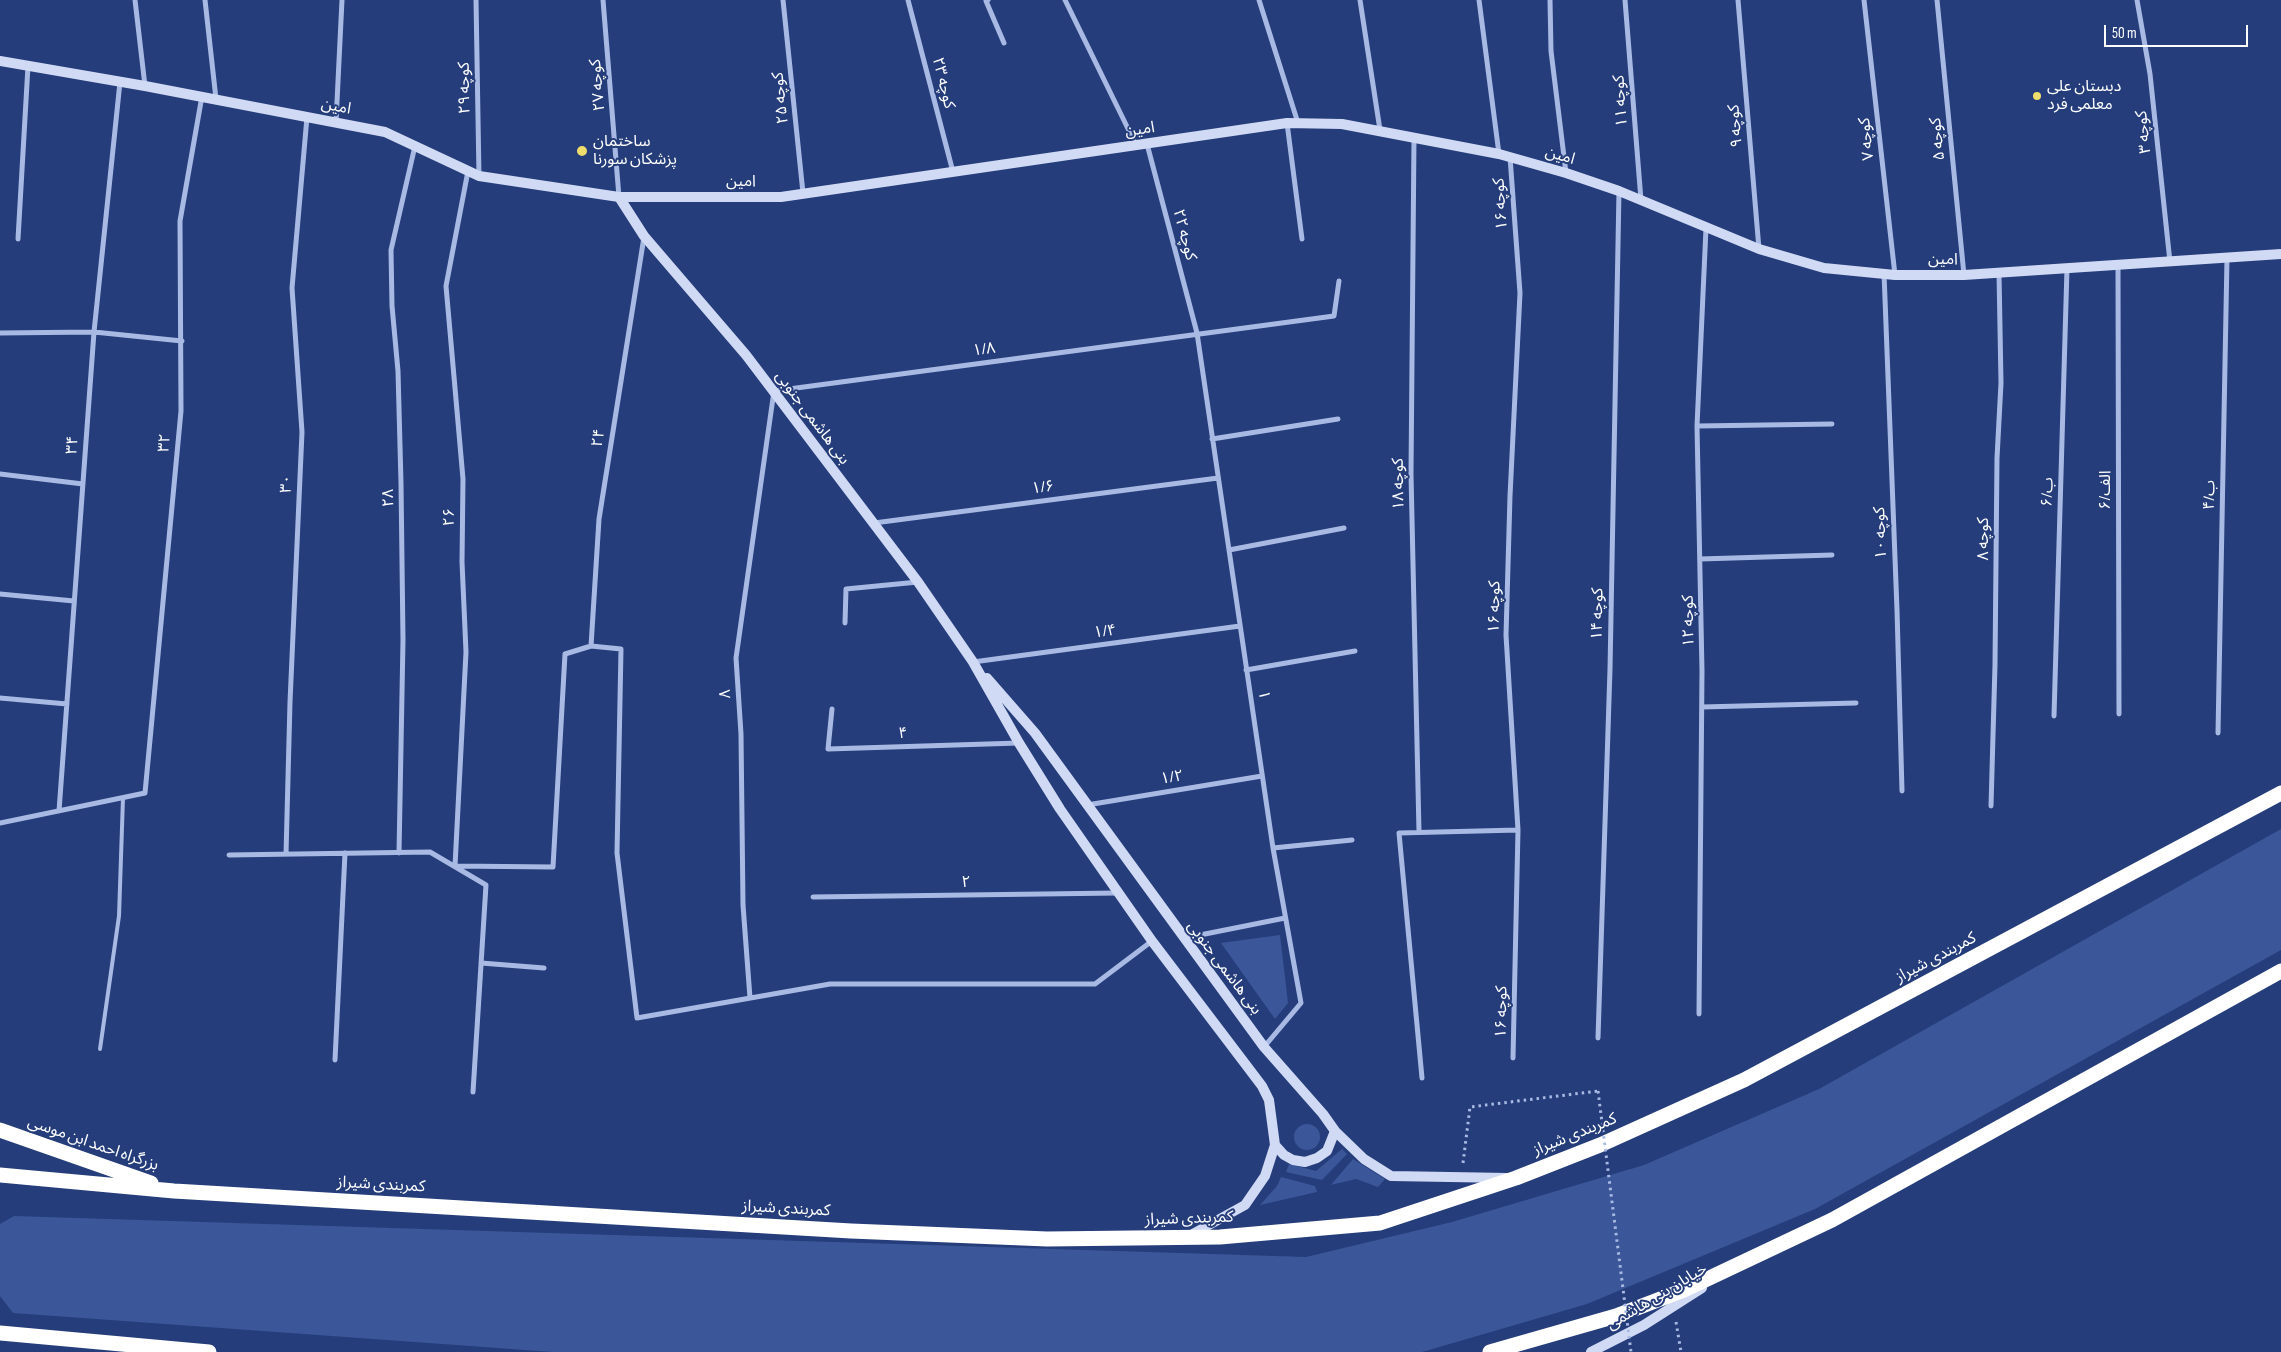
<!DOCTYPE html>
<html>
<head>
<meta charset="utf-8">
<style>
  body { margin:0 }
  #map { position:relative; width:2281px; height:1352px; overflow:hidden; background:#253d7a; font-family:"Sofia Sans Condensed",sans-serif }
  canvas { display:block }
  .scale { position:absolute; left:2104px; top:25px; width:144px; height:22px; box-sizing:border-box; border:2px solid #fff; border-top:0; padding-left:6px; font-size:15px; line-height:18px; white-space:nowrap; color:#fff; -webkit-text-stroke:4px #253d7a; paint-order:stroke }
</style>
</head>
<body>
<div id="map">
<canvas width="2281" height="1352"></canvas>
<div class="scale">50 m</div>
</div>
<script>
const ctx = document.querySelector('canvas').getContext('2d');
ctx.lineJoin = 'round';
function fillPath(path, color) {
  ctx.fillStyle = color;
  ctx.fill(path, 'evenodd');
}
function toPath(rows) {
  const path = new Path2D();
  for (const r of rows) {
    if (r.length === 3) {
      path.moveTo(r[0] + r[2], r[1]);
      path.arc(r[0], r[1], r[2], 0, 2 * Math.PI);
      continue;
    }
    path.moveTo(r[0], r[1]);
    for (let i = 2; i < r.length; i += 2) path.lineTo(r[i], r[i + 1]);
  }
  return path;
}
function stroke(path, color, width, dash) {
  ctx.strokeStyle = color;
  ctx.lineWidth = width;
  ctx.lineCap = dash ? 'butt' : 'round';
  ctx.setLineDash(dash || []);
  ctx.stroke(path);
}
function write(font, color, halo, rows, align = 'center') {
  ctx.font = font + ' "Sofia Sans Condensed","Noto Sans Arabic",sans-serif';
  ctx.lineWidth = 4;
  ctx.setLineDash([]);
  ctx.textBaseline = 'middle';
  ctx.strokeStyle = halo;
  ctx.fillStyle = color;
  for (const [text, x, y, turn = 0] of rows) {
    ctx.save();
    ctx.translate(x, y);
    ctx.rotate((+turn || 0) * Math.PI / 180);
    ctx.textAlign = isNaN(turn) ? turn : align;
    if (halo) ctx.strokeText(text, 0, 0);
    ctx.fillText(text, 0, 0);
    ctx.restore();
  }
}
fillPath(toPath([
  [2281,829,2281,950,1815,1209,1587,1304,1422,1352,553,1352,13,1313,0,1296,0,1224,14,1216,1306,1257,1452,1222,1644,1165,1819,1089],
  [1280,935,1288,1003,1275,1019,1221,943],
  [1307,1137,13],
  [1342,1149,1347,1154,1322,1180,1286,1172,1289,1164,1316,1171],
  [1353,1159,1385,1179,1378,1187,1356,1179,1331,1185],
  [1281,1177,1315,1186,1317,1192,1260,1205,1277,1186]
]), '#3b5799');
stroke(toPath([
  [1463,1163,1470,1107,1598,1091],
  [1676,1322,1681,1352]
]), '#a8bae4', 3, [2.5, 4]);
stroke(toPath([
  [100,1049,119,916,123,798]
]), '#a8bae4', 4);
stroke(toPath([
  [135,0,145,86],
  [205,0,216,99],
  [476,0,479,176],
  [603,0,619,197],
  [783,0,803,193],
  [908,0,953,172],
  [988,0,986,1,1004,43],
  [1065,0,1136,145],
  [1259,0,1298,123],
  [1360,0,1380,130],
  [1479,0,1499,154],
  [1550,0,1551,51,1566,173],
  [1625,0,1641,200],
  [1738,0,1759,249],
  [1864,0,1895,275],
  [1937,0,1964,275],
  [2137,0,2150,74,2170,262],
  [336,122,342,0],
  [1287,123,1302,239],
  [1414,138,1411,474,1419,832],
  [1147,144,1197,333,1273,848,1301,1003,1264,1047],
  [1510,157,1520,293,1510,496,1506,635,1518,830,1513,1058],
  [468,171,446,286,463,479,462,562,466,652,455,866,553,867,565,654,591,646,621,649,617,853,637,1018,830,984,1095,984,1152,941],
  [18,239,28,66],
  [2118,265,2119,714],
  [1884,273,1897,610,1902,791],
  [0,333,94,332,182,341],
  [1697,426,1832,424],
  [1212,439,1338,419],
  [0,474,83,484],
  [874,523,1218,478],
  [1229,550,1344,528],
  [1700,559,1832,555],
  [0,594,74,601],
  [845,623,846,589,918,582],
  [591,646,599,519,644,237],
  [973,662,1240,626],
  [1246,670,1355,651],
  [0,698,67,704],
  [1702,707,1856,703],
  [832,709,828,749,1019,743],
  [2054,716,2067,268],
  [2218,733,2227,258],
  [1087,805,1262,776],
  [1991,806,1995,665,1997,458,2001,383,1999,273],
  [59,811,94,332,120,82],
  [0,823,145,793,181,411,180,221,202,96],
  [1273,848,1352,840],
  [399,853,403,640,401,483,398,371,392,306,391,250,415,146],
  [286,854,290,702,302,432,292,288,307,117],
  [229,855,430,852,486,885,473,1092],
  [813,897,1118,893],
  [1185,938,1285,918],
  [481,963,544,968],
  [750,998,743,905,741,734,736,658,774,391,1334,316,1339,281],
  [1699,1014,1702,671,1697,426,1706,228],
  [1598,1038,1610,669,1619,191],
  [335,1060,345,853],
  [1422,1078,1399,833,1518,830]
]), '#a8bae4', 5);
stroke(toPath([
  [0,61,145,86,385,132,479,176,619,197,781,197,1287,123,1342,124,1499,154,1566,173,1619,191,1759,249,1824,268,1895,275,1964,275,2281,254],
  [619,197,644,236,746,355,918,582,973,662,1019,743,1060,809,1152,941,1262,1086,1269,1100,1275,1145,1265,1176,1245,1205,1189,1236],
  [987,678,1035,733,1264,1047,1323,1114,1335,1131,1364,1159,1391,1176,1508,1178],
  [1275,1145,1284,1155,1293,1160,1305,1162,1317,1158,1327,1151,1335,1131],
  [1591,1352,1644,1325,1702,1288]
]), '#d1daf4', 10);
stroke(toPath([
  [0,1130,151,1183],
  [0,1175,174,1191,851,1231,1047,1239,1220,1237,1380,1223,1516,1178,1600,1145,1744,1080,2281,793],
  [0,1333,209,1352],
  [1490,1352,1616,1316,1684,1290,1832,1220,2281,971]
]), '#fff', 15);
stroke(toPath([
  [1598,1091,1631,1352]
]), '#a8bae4', 3, [2.5, 4]);
for (const [x, y, r, color] of [
  [2037,96,5,"#eedc6c"],
  [582,151,6,"#eedc6c"]
]) {
  const dot = new Path2D();
  dot.arc(x, y, r, 0, 2 * Math.PI);
  ctx.fillStyle = color;
  ctx.fill(dot);
  stroke(dot, '#253d7a', 2);
}
write('16px', '#fff', '#253d7a', [
  ["کوچه ۲۳",943,83,76],
  ["کوچه ۲۷",598,85,-95],
  ["کوچه ۲۹",465,88,-91],
  ["کوچه ۲۵",781,98,-96],
  ["کوچه ۱۱",1621,101,-94],
  ["امین",336,107,11],
  ["کوچه ۹",1736,126,-95],
  ["امین",1140,130,-8],
  ["کوچه ۳",2144,132,-96],
  ["کوچه ۷",1867,139,-96],
  ["کوچه ۵",1938,139,-96],
  ["امین",1560,156,17],
  ["امین",741,182],
  ["کوچه ۱۶",1501,204,-94],
  ["کوچه ۲۲",1184,235,75],
  ["امین",1943,260],
  ["۱/۸",984,350,-8],
  ["بنی هاشمی جنوبی",812,418,53],
  ["۲۴",599,438,-81],
  ["۳۲",165,443,-85],
  ["۳۴",73,445,-86],
  ["۳۰",287,484,-87],
  ["کوچه ۱۸",1399,484,-91],
  ["۱/۶",1043,488,-8],
  ["۶/الف",2106,490,-90],
  ["ب/۶",2048,492,-88],
  ["۴/ب",2210,495,-89],
  ["۲۸",389,498,-91],
  ["۲۶",450,517,-90],
  ["کوچه ۱۰",1881,533,-92],
  ["کوچه ۸",1984,539,-90],
  ["کوچه ۱۶",1495,607,-89],
  ["کوچه ۱۴",1598,614,-89],
  ["کوچه ۱۲",1689,621,-91],
  ["۱/۴",1105,632,-8],
  ["۸",726,694,-94],
  ["۱",1263,695,82],
  ["۴",903,734,-2],
  ["۱/۲",1172,778,-9],
  ["۲",966,883,-1],
  ["کمربندی شیراز",1936,958,-28],
  ["بنی هاشمی جنوبی",1224,968,53],
  ["کوچه ۱۶",1502,1012,-89],
  ["کمربندی شیراز",1575,1135,-22],
  ["بزرگراه احمد ابن موسی",93,1144,19],
  ["کمربندی شیراز",381,1185,3],
  ["کمربندی شیراز",786,1209,3],
  ["کمربندی شیراز",1189,1219,-2],
  ["خیابان بنی هاشمی",1657,1297,-31]
]);
write('16px', '#fff', '#253d7a', [
  ["دبستان علی",2047,87],
  ["معلمی فرد",2047,105],
  ["ساختمان",593,142],
  ["پزشکان سورنا",593,160]
], 'left');
</script>
</body>
</html>
